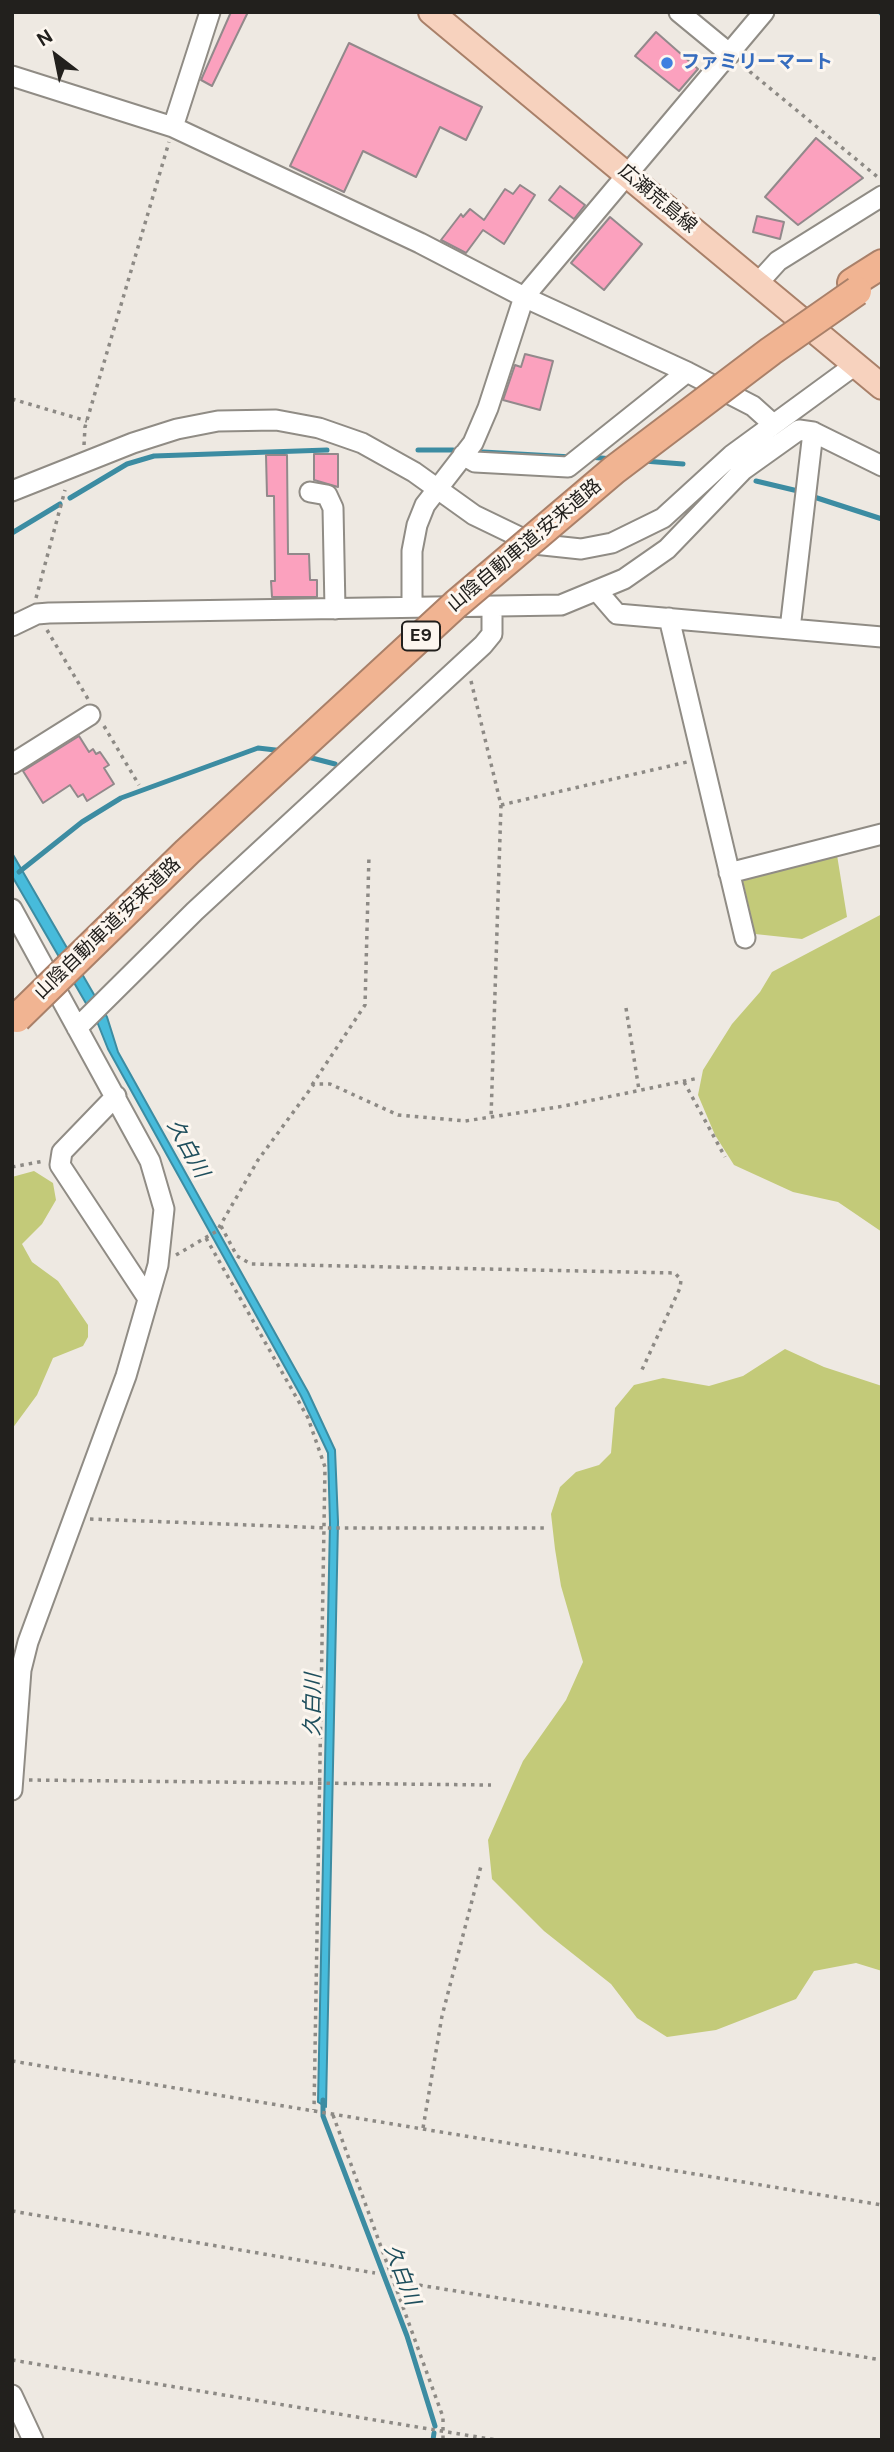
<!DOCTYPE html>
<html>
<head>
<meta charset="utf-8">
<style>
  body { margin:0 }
  #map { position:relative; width:894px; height:2452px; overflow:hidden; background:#eee9e2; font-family:"DM Sans",sans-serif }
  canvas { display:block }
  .frame { position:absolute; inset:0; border:14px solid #22201d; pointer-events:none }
  .north { position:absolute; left:21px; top:21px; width:70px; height:70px; -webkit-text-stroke:5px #fcf6ef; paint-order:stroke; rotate:328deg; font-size:19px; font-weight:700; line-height:28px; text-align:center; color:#22201d }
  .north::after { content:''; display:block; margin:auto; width:24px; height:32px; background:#22201d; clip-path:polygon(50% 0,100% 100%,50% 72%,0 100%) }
</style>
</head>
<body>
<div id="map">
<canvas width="894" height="2452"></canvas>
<div class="frame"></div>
<div class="north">N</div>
</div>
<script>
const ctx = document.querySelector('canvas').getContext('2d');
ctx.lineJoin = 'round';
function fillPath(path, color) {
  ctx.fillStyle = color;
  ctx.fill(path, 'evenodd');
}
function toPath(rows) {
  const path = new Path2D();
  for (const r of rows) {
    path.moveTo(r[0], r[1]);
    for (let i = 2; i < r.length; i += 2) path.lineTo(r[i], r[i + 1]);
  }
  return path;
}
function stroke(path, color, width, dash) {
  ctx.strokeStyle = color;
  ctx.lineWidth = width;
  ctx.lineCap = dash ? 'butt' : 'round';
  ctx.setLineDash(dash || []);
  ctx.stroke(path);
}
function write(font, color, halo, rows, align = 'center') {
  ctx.font = font + ' "DM Sans","Noto Sans JP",sans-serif';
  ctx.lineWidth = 6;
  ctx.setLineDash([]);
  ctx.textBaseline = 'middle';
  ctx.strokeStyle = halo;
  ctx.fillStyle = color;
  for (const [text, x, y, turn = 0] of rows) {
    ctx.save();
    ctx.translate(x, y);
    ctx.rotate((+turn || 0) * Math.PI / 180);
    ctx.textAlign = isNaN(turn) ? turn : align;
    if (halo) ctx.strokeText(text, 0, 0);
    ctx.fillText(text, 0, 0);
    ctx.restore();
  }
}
fillPath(toPath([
  [837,855,847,917,802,939,755,934,742,877],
  [882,914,882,1232,838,1202,793,1192,734,1165,715,1135,698,1095,703,1070,732,1024,760,992,772,972],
  [34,1171,53,1183,56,1200,42,1224,22,1244,32,1262,58,1281,88,1325,88,1337,83,1346,53,1358,37,1395,12,1429,12,1177],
  [785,1349,824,1367,882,1386,882,1971,856,1963,814,1971,796,1999,716,2030,667,2037,637,2018,611,1984,544,1931,492,1879,488,1840,523,1761,566,1700,583,1662,561,1586,555,1549,551,1514,560,1487,576,1472,599,1465,611,1453,615,1408,634,1385,663,1378,709,1386,743,1376]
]), '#c3ca79');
const water = toPath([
  [12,853,107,1017,118,1052,308,1392,335,1450,338,1522,326,2107,318,2102,330,1523,328,1453,301,1396,108,1049,98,1024,12,876,12,853]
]);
fillPath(water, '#47bbdb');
stroke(water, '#3c8ca2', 2);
stroke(toPath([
  [880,12,882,14],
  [418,450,453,450],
  [483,452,572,457],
  [588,457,614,459],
  [644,461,683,464],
  [756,481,798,491],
  [811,496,882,519],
  [70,498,127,464,154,456,327,450],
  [12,533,60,504],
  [304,756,335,764],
  [19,872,82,822,121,798,258,748,284,751],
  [323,2100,323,2116,407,2336,435,2426],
  [433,2440,434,2433]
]), '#3c8ca2', 5);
const building = toPath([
  [231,12,248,12,212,86,201,80,231,12],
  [656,32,698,69,679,91,635,56,656,32],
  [349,43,482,107,466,140,440,127,416,177,363,151,344,192,290,166,349,43],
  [816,138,863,178,798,225,765,197,816,138],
  [520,185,535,195,504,244,483,230,466,253,441,240,461,214,463,217,470,209,484,220,505,189,513,194,520,185],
  [560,186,585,205,574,219,549,200,560,186],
  [757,216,784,222,780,239,753,232,757,216],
  [610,217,642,244,604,290,571,263,610,217],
  [525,354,553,361,540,410,503,400,515,365,521,367,525,354],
  [314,454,338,454,338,487,314,480,314,454],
  [266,455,287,455,288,554,309,554,310,580,317,580,317,597,272,597,271,581,275,581,274,496,267,496,266,455],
  [79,736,89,752,93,749,96,754,100,752,109,765,104,768,114,784,87,801,83,794,78,797,70,785,43,803,23,771,79,736]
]);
fillPath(building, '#fba1be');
stroke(building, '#92898b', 2);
const minor = toPath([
  [679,12,730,54],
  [12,76,173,127,420,243,524,297,687,372,753,406,773,424],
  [173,127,210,12],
  [758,283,778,261,882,196],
  [463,455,475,462,568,467,687,372],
  [12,491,133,443,177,429,218,421,276,420,319,428,362,443,414,472,474,515,534,544,581,549,612,543,663,518,732,455,855,365],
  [310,492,327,495,333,508,335,609],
  [598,592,617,614,882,637],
  [412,607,412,551,417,525,425,505,473,443,488,408,524,297,764,12],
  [669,618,745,938],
  [12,626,37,614,49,613,561,605,624,579,667,549,743,470,799,430,813,432,882,466],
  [790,629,813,432],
  [12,764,90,715],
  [729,873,882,834],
  [12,909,150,1161,164,1209,158,1265,126,1376,28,1642,21,1670,12,1790],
  [77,1028,195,911,483,645,492,634,492,608],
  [116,1096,62,1152,60,1165,147,1297],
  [12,2395,33,2440]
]);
const major = toPath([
  [431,12,882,387]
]);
const highway = toPath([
  [852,283,882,264]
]);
stroke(minor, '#908c85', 23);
stroke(major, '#a98069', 28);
stroke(highway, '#a98069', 32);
stroke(toPath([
  [743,66,880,179],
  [12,399,87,421],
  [84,445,85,427,169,142],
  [36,598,65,490],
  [47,630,88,699],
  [471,681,501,805,491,1118],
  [104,726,139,785],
  [501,805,687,762],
  [626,1008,639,1090],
  [684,1082,725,1157],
  [312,1085,365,1005,369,855],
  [12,1167,44,1161],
  [221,1226,237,1256,251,1264,675,1273,681,1280,680,1288,640,1374],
  [206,1238,308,1418,325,1467,314,2110],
  [176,1255,217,1231,258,1160,314,1084,330,1084,398,1115,465,1121,564,1106,699,1078],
  [90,1519,329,1528,545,1528],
  [29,1780,491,1785],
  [12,2061,882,2205],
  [333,2115,443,2417,443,2440],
  [423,2128,442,2016,481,1866],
  [12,2211,375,2273],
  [394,2281,882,2360],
  [12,2360,496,2440]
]), '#8d8a85', 3.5, [3.5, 5]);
stroke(minor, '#fff', 19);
stroke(major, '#f7d2be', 24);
stroke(highway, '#f1b492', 28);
const highwayBridge = toPath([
  [17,1018,187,852,456,604,614,470,771,351,857,291]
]);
stroke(highwayBridge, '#a98069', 32, []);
stroke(highwayBridge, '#f1b492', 28);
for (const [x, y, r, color] of [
  [667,63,7,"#3f7fe0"]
]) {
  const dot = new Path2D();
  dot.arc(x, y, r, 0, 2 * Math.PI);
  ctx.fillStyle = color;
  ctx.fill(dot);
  stroke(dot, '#fcf6ef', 2.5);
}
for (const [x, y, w] of [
  [421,636,38]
]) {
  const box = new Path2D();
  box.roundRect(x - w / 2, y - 14.5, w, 29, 5);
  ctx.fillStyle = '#fcf6ef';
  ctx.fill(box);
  stroke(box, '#22201d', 2);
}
write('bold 18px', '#22201d', null, [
  ["E9",421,636]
]);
write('bold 19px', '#366cbe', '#fcf6ef', [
  ["ファミリーマート",681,63]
], 'left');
write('19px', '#22201d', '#fcf6ef', [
  ["広瀬荒島線",657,199,40],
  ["山陰自動車道;安来道路",525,546,-40],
  ["山陰自動車道;安来道路",108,929,-44]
]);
write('italic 21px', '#1f4f5d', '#fcf6ef', [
  ["久白川",187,1149,61],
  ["久白川",314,1705,-89],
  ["久白川",401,2275,69]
]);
</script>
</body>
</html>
